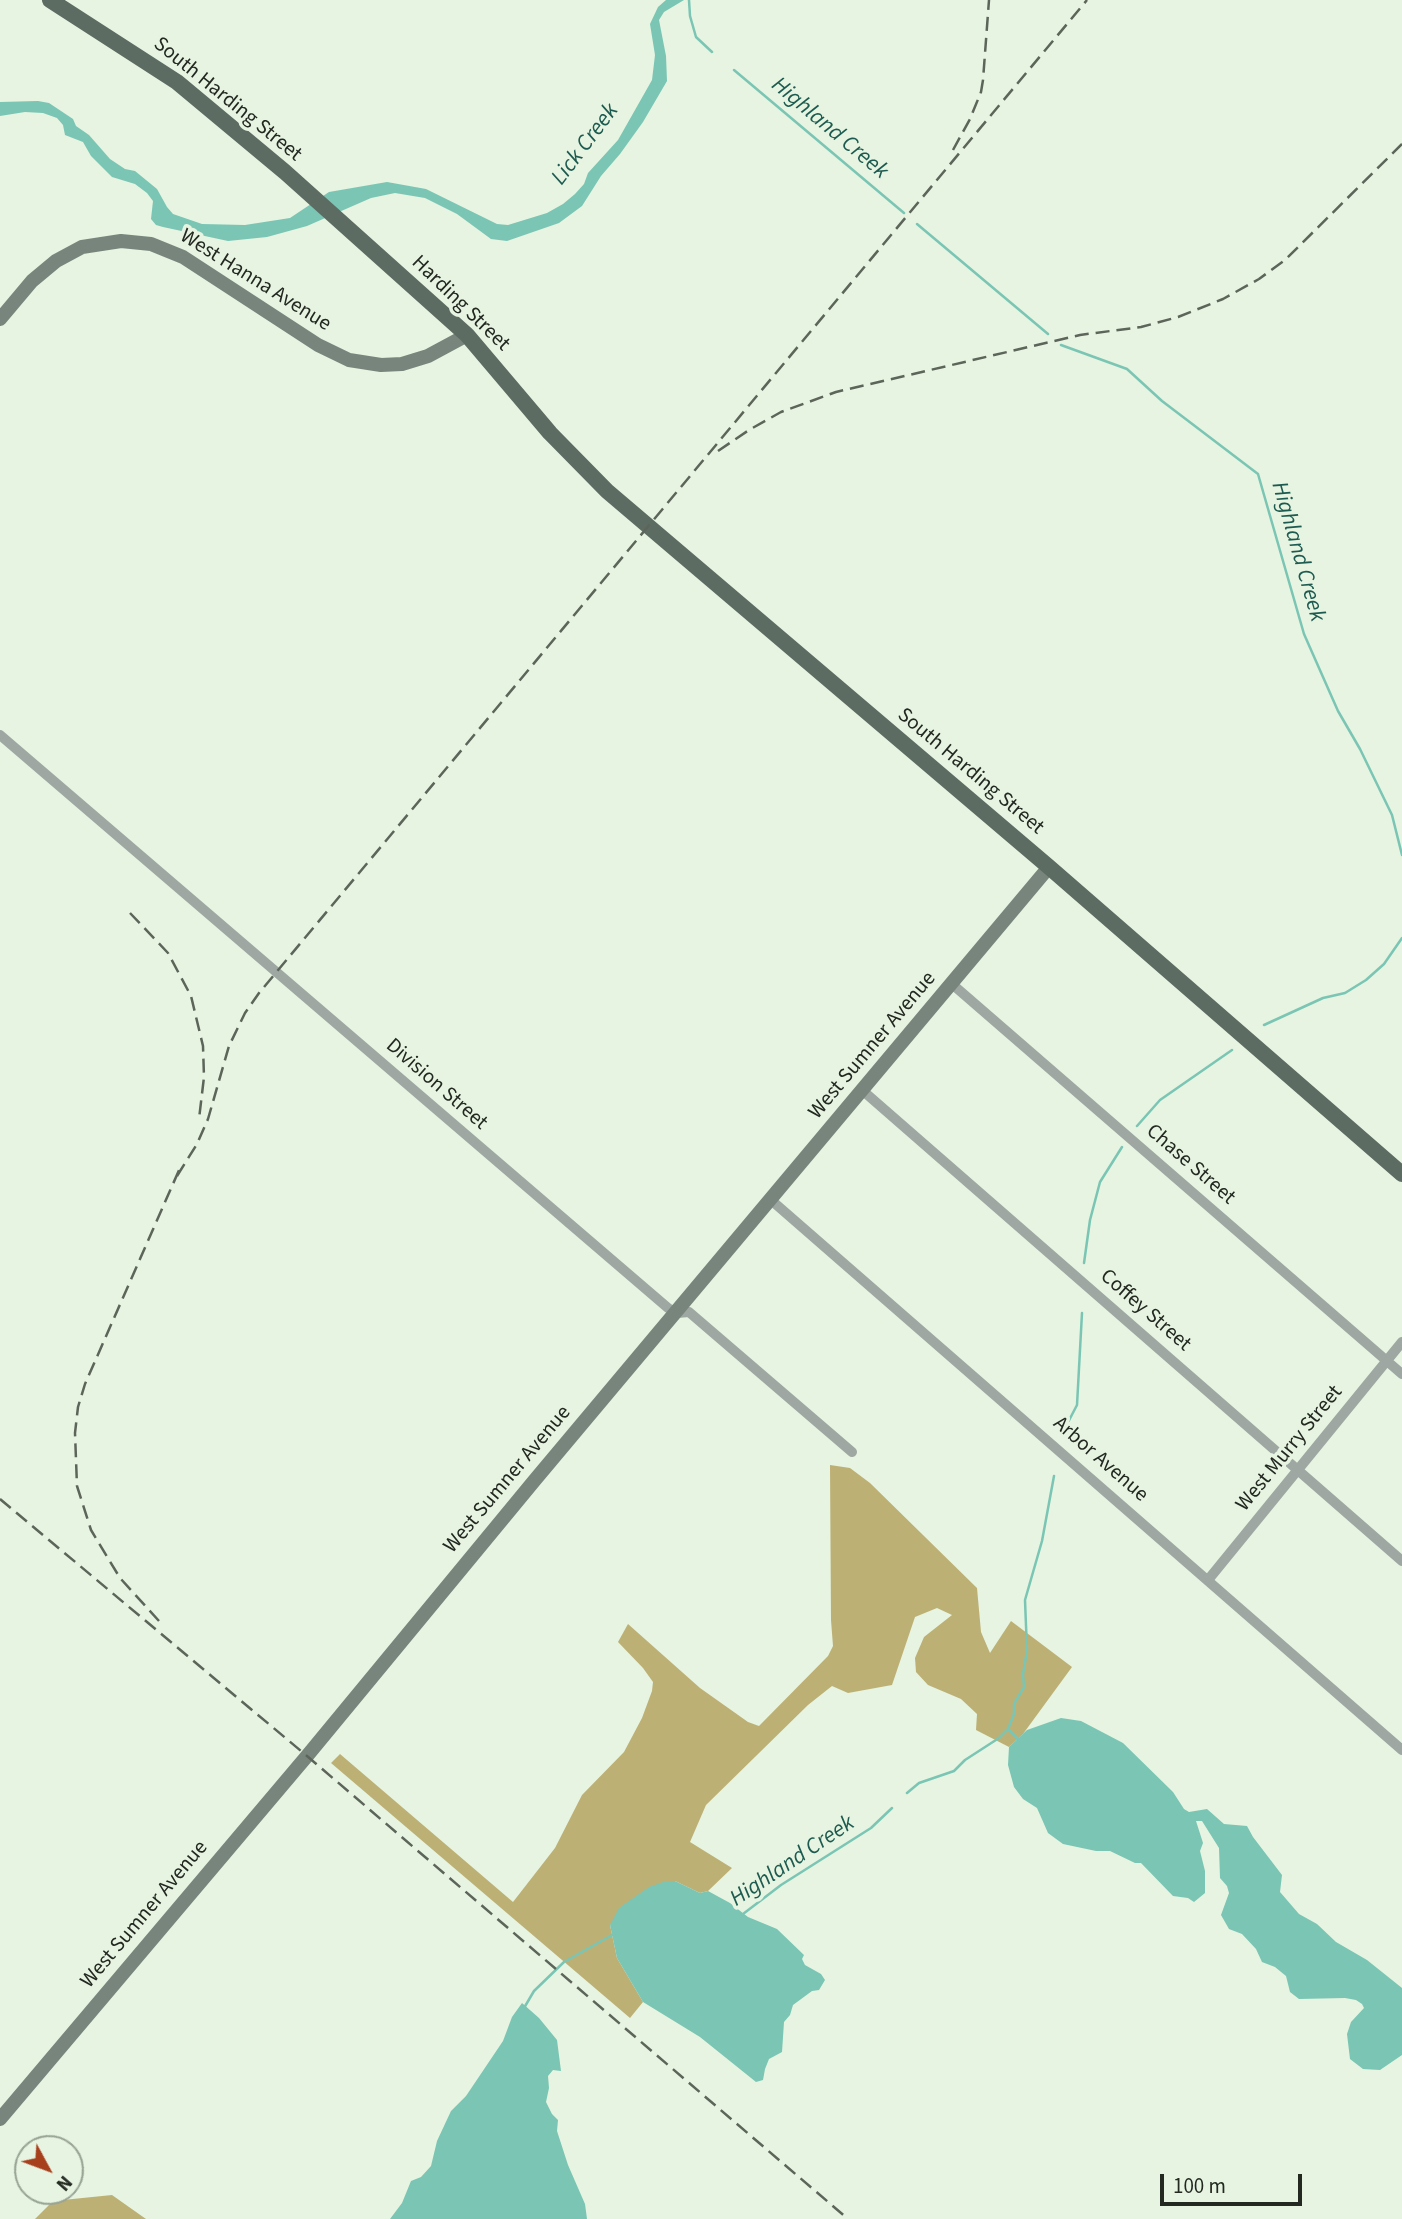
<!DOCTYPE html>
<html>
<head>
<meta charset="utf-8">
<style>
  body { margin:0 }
  #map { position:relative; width:1402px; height:2219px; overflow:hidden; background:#e6f4e1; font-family:"Source Sans 3",sans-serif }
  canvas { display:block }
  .north { position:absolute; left:14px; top:2135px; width:70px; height:70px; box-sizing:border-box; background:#e6f4e1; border:2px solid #98a294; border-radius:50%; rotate:131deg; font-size:19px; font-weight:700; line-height:28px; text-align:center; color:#232821 }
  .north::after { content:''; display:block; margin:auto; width:24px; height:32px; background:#a7401d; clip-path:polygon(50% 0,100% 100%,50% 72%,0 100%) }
  .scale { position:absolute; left:1160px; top:2174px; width:142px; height:32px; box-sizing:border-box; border:4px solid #232821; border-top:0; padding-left:9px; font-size:21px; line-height:24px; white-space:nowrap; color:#232821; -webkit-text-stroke:5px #e6f4e1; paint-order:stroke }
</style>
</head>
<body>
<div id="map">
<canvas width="1402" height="2219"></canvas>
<div class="north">N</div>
<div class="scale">100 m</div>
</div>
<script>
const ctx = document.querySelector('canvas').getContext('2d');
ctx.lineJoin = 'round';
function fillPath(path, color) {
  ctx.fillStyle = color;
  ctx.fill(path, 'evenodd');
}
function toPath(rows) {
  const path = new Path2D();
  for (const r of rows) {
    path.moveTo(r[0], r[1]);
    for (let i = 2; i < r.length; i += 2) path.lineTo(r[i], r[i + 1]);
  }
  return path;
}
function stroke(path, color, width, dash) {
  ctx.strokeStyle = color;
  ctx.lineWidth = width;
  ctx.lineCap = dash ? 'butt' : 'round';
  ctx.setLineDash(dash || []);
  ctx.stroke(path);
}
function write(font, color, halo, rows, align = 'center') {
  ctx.font = font + ' "Source Sans 3",sans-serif';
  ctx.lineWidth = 7;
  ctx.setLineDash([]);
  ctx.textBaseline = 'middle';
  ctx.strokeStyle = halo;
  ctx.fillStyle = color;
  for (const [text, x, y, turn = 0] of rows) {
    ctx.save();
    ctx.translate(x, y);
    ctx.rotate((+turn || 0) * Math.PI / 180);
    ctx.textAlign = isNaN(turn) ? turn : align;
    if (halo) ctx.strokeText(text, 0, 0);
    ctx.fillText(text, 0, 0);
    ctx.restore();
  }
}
fillPath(toPath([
  [830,1465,850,1468,870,1483,977,1588,981,1632,990,1653,1011,1621,1072,1667,1023,1734,1009,1747,976,1730,977,1714,961,1699,928,1685,916,1672,915,1658,924,1637,952,1615,937,1608,915,1617,892,1685,848,1693,832,1686,808,1705,706,1805,690,1842,732,1868,708,1891,700,1893,675,1881,610,1925,617,1958,643,2002,630,2018,331,1763,340,1754,513,1902,555,1848,582,1795,624,1752,642,1718,652,1691,653,1682,643,1668,618,1642,628,1624,700,1688,748,1722,759,1726,828,1656,833,1646,831,1620],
  [112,2195,146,2219,35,2219,53,2201]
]), '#bdb075');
fillPath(toPath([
  [666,0,684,0,664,12,659,20,666,56,667,81,643,122,620,154,601,176,582,206,559,223,507,241,491,239,457,214,425,198,395,193,371,198,307,226,267,237,228,241,163,227,156,225,151,219,153,201,147,193,135,184,112,177,91,156,83,142,65,135,63,125,57,118,43,113,25,112,0,116,0,102,38,101,49,103,73,119,76,126,89,135,110,159,125,169,135,171,157,189,167,207,173,214,202,224,245,225,290,218,329,192,387,182,426,189,497,224,508,225,547,213,563,204,575,194,584,184,588,173,618,140,652,80,655,55,650,24,658,7],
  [1061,1718,1081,1721,1123,1743,1173,1792,1184,1809,1189,1812,1207,1809,1224,1824,1247,1826,1253,1837,1282,1875,1280,1892,1299,1914,1317,1924,1336,1942,1367,1960,1402,1988,1402,2055,1380,2070,1363,2069,1350,2059,1347,2034,1351,2022,1364,2008,1362,2004,1356,2000,1345,1998,1299,1999,1290,1992,1286,1976,1275,1967,1262,1962,1256,1949,1242,1934,1229,1929,1221,1915,1229,1893,1227,1886,1220,1878,1219,1848,1202,1821,1196,1821,1203,1843,1200,1851,1205,1871,1205,1893,1194,1902,1188,1898,1173,1896,1141,1863,1135,1863,1110,1851,1096,1851,1063,1844,1048,1833,1037,1808,1023,1799,1014,1787,1008,1765,1009,1747,1027,1730],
  [666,1881,675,1881,700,1893,708,1891,730,1903,748,1917,777,1929,804,1955,802,1959,805,1965,821,1974,825,1980,819,1990,812,1991,793,2005,790,2015,784,2022,782,2052,769,2059,765,2069,763,2080,756,2082,700,2037,643,2002,617,1958,610,1925,619,1908,649,1887],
  [522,2003,539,2018,557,2040,561,2071,553,2070,548,2076,549,2088,546,2102,552,2114,558,2120,557,2131,568,2165,585,2204,587,2219,390,2219,402,2203,411,2181,421,2177,431,2166,437,2141,451,2111,466,2096,503,2041,512,2017]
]), '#7ac5b4');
stroke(toPath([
  [689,0,690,16,696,37,712,52],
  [734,70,904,213],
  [917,224,1048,334],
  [1061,345,1127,369,1162,401,1258,474,1304,634,1338,711,1360,749,1392,815,1402,855],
  [1264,1025,1323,998,1345,993,1366,980,1384,964,1402,938],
  [1137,1126,1160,1100,1232,1050],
  [1084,1263,1090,1220,1100,1182,1122,1147],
  [1064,1430,1077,1405,1082,1313],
  [1008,1729,1018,1739],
  [907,1793,919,1783,954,1771,965,1760,999,1738,1008,1729,1014,1714,1014,1704,1024,1687,1023,1674,1027,1651,1025,1600,1042,1541,1054,1476],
  [743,1914,781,1885,871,1828,892,1808],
  [524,2008,534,1991,564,1962,614,1934]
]), '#7ac5b4', 2.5);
stroke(toPath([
  [0,735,668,1308,677,1313,689,1312,852,1452],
  [952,984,1402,1374],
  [862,1090,1402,1561],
  [771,1200,1402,1750],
  [1208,1580,1402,1342]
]), '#9ea7a2', 10);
stroke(toPath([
  [0,319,32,281,56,261,82,247,121,241,151,244,183,257,318,345,349,360,381,365,402,364,428,356,467,335],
  [0,2119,307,1756,534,1481,1049,867]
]), '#78857d', 14);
stroke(toPath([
  [50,0,177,82,285,172,467,335,550,433,607,491,1049,867,1402,1174]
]), '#5d6c63', 16);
stroke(toPath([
  [953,150,970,119,981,92,983,80,989,0],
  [718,451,749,430,781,412,836,392,1080,335,1141,327,1178,317,1223,299,1259,279,1285,260,1402,144],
  [130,913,168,953,191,996,203,1046,204,1077,199,1119],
  [177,1176,197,1144,208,1119,229,1046,245,1013,259,993,1087,0],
  [0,1499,307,1756,848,2219],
  [159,1621,120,1578,91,1530,77,1486,75,1433,78,1407,85,1384,180,1168]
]), '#5d645a', 2.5, [14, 7]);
write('21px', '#232821', '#e6f4e1', [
  ["South Harding Street",227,100,39],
  ["West Hanna Avenue",255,281,32],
  ["Harding Street",460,304,44],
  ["South Harding Street",970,772,40],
  ["West Sumner Avenue",873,1046,-50],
  ["Division Street",436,1085,41],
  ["Chase Street",1190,1165,41],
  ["Coffey Street",1145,1311,41],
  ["West Murry Street",1290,1449,-51],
  ["Arbor Avenue",1100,1460,41],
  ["West Sumner Avenue",508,1480,-50],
  ["West Sumner Avenue",145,1915,-50]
]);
write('italic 23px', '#1d5b50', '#e6f4e1', [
  ["Highland Creek",829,129,40],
  ["Lick Creek",586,145,-53],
  ["Highland Creek",1297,552,74],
  ["Highland Creek",793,1862,-34]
]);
</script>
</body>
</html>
